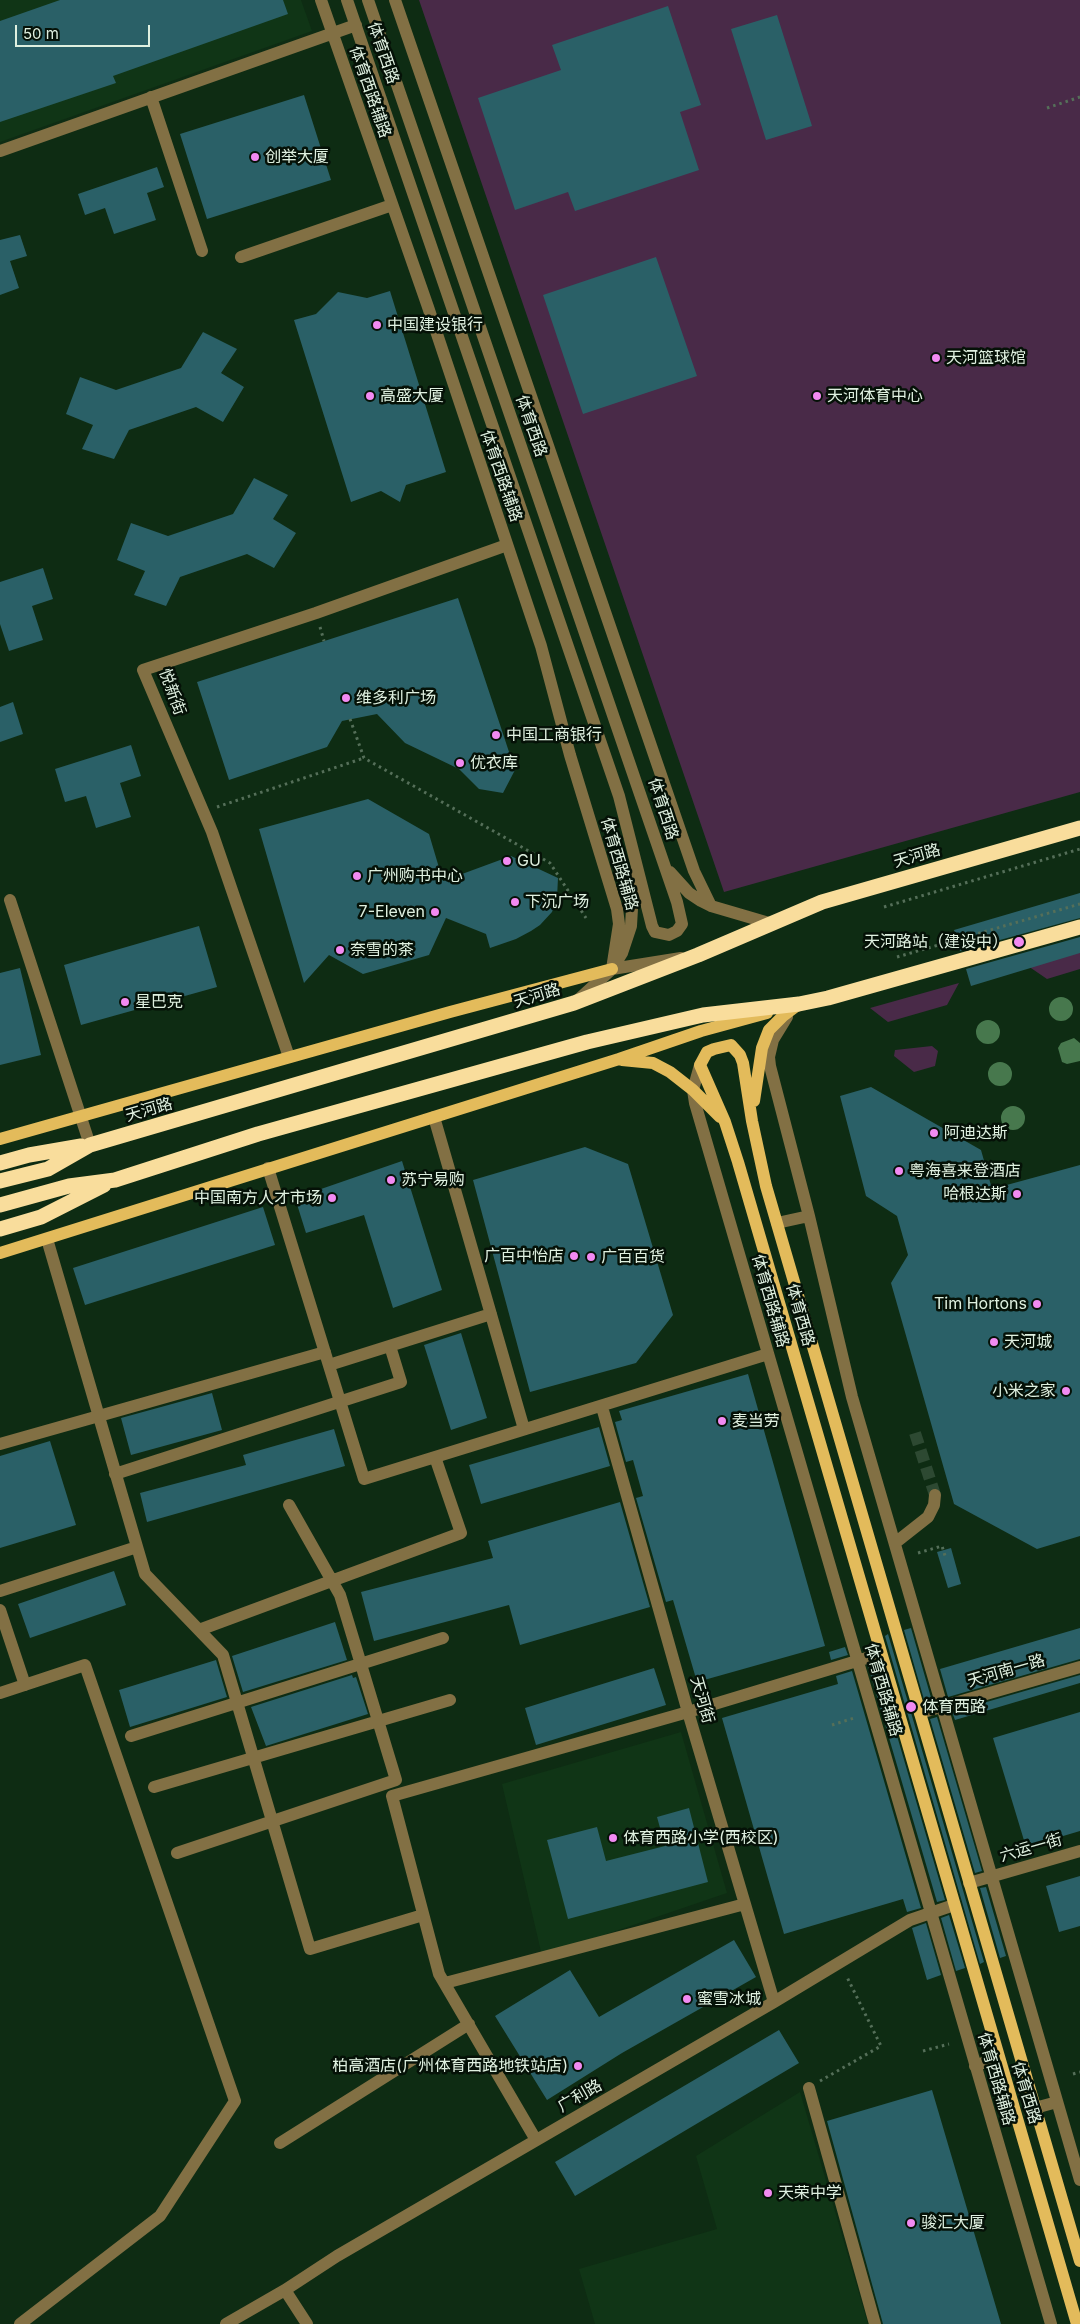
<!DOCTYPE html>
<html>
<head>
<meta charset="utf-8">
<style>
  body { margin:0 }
  #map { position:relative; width:1080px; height:2324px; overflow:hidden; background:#0e2c13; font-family:Inter,sans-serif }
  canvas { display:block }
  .scale { position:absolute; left:15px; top:25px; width:135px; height:22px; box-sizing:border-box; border:2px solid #dff0e0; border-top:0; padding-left:6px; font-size:15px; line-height:18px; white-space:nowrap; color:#dff0e0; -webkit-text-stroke:4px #051107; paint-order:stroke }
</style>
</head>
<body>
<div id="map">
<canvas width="1080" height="2324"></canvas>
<div class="scale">50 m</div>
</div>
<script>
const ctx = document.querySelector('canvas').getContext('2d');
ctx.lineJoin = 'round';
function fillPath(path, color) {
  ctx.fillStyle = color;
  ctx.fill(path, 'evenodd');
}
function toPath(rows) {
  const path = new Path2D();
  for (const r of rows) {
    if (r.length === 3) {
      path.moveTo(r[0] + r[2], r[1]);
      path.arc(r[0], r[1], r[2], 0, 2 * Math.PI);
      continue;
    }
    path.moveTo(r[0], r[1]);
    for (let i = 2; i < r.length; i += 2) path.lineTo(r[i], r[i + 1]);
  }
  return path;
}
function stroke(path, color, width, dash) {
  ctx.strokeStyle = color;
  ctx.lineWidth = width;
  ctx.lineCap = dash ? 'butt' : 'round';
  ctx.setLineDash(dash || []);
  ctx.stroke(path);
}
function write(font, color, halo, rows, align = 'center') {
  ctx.font = font + ' Inter,"Noto Sans SC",sans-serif';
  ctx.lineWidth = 5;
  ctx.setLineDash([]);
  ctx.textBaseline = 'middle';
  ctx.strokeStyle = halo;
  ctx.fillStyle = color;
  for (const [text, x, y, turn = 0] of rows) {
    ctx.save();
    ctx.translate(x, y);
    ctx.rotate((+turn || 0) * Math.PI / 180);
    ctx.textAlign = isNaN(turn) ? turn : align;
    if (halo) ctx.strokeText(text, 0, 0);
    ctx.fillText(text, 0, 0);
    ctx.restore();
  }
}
fillPath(toPath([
  [0,0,301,0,312,31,0,142],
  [681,1732,727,1893,542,1956,502,1784],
  [800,2092,868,2324,595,2324,579,2269,717,2229,696,2156]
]), '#103516');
fillPath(toPath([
  [419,0,1080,0,1080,792,724,892],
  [1080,951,1080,969,1047,979,1028,966],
  [959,983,947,1005,888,1022,870,1008],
  [932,1046,938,1051,935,1066,914,1072,894,1056,895,1050]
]), '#492a48');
fillPath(toPath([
  [1061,1009,12],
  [988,1032,12],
  [1074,1038,1080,1043,1080,1061,1067,1064,1062,1062,1058,1048,1061,1043],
  [1000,1074,12],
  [1013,1118,12]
]), '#47784d');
fillPath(toPath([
  [60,0,283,0,288,14,113,76,116,83,0,122,0,21],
  [668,6,701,105,680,112,699,170,575,211,568,192,515,210,478,98,561,70,552,45],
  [777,15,812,126,766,140,731,29],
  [304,95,331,180,207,219,180,134],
  [157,167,164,187,147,193,156,220,114,234,105,208,85,215,78,194],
  [20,235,27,256,10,261,19,288,0,295,0,240],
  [656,257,697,376,583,414,543,295],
  [390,291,446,472,406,485,400,502,381,491,351,502,294,320,316,314,338,292,367,298],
  [203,332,237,349,221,373,244,387,223,422,196,407,129,430,114,459,82,449,93,425,66,414,80,377,116,390,181,368],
  [254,478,288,495,273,519,296,533,274,568,247,554,180,577,166,606,134,595,145,571,117,560,131,523,168,536,233,514],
  [43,568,53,599,32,606,43,640,9,651,0,624,0,582],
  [458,598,515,770,503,793,479,789,459,769,405,743,377,714,342,721,327,747,229,780,197,682],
  [13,702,23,734,0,742,0,707],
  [131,745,141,776,120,783,131,817,96,828,86,796,65,802,55,769],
  [368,799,429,834,443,881,511,856,558,878,557,898,552,912,540,925,531,931,516,939,490,948,486,934,446,918,429,955,363,974,329,955,304,983,259,829],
  [1080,893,1080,918,960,951,954,930],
  [199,926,217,987,81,1025,64,965],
  [1080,937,1080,953,971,986,966,969],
  [20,968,41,1055,0,1065,0,973],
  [871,1087,981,1150,992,1189,1080,1165,1080,1536,1037,1549,954,1504,891,1283,908,1255,897,1216,866,1196,840,1096],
  [585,1147,628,1164,673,1315,636,1363,530,1392,473,1180],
  [402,1161,442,1290,393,1308,364,1215,306,1233,295,1198],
  [263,1207,275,1245,85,1305,73,1268],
  [461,1333,487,1418,451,1430,424,1345],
  [748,1374,825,1646,697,1682,673,1600,666,1602,636,1498,643,1496,633,1460,626,1462,615,1422,622,1420,619,1411],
  [212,1393,222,1430,131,1455,121,1418],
  [599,1427,610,1466,481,1504,469,1465],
  [334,1429,345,1466,147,1522,140,1493,246,1465,243,1455],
  [50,1441,76,1525,0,1548,0,1456],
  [620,1502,650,1607,520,1645,509,1605,374,1641,361,1592,493,1558,488,1541],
  [951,1548,961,1584,948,1588,937,1552],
  [114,1571,126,1605,30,1638,18,1604],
  [335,1622,347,1660,243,1692,232,1656],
  [911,1628,932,1701,925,1703,904,1630],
  [1080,1628,1080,1659,948,1697,940,1669],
  [888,1634,984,1962,980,1964,885,1636],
  [845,1647,848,1655,831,1660,829,1652],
  [216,1660,227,1697,130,1727,119,1690],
  [876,1664,945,1900,937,1902,868,1666],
  [654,1668,666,1705,536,1745,525,1708],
  [852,1671,921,1908,907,1912,903,1899,784,1934,722,1718,838,1684,836,1676],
  [352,1675,353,1678,356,1677,368,1714,266,1746,251,1707],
  [1080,1675,1080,1683,955,1720,952,1712],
  [1080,1712,1080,1831,1026,1847,993,1738],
  [937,1717,982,1871,975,1873,930,1719],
  [689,1808,708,1882,568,1919,547,1840,597,1827,606,1861,665,1846,657,1817],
  [1080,1876,1080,1926,1059,1932,1046,1886],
  [986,1887,1006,1956,1000,1958,980,1888],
  [949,1915,965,1968,956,1971,941,1918],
  [926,1923,941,1975,927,1980,912,1928],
  [734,1940,756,1977,622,2053,547,2100,495,2016,570,1970,599,2017],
  [779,2030,799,2063,575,2196,555,2162],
  [932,2090,1001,2324,883,2324,827,2121]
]), '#2a6067');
stroke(toPath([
  [915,1433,935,1495]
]), '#2d4932', 12, [12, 6]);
stroke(toPath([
  [1047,108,1080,97],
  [320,627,324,641],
  [350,719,364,758,550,863,586,918],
  [217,807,364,758],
  [884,907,1080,849],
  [897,957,1080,904],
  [918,1553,942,1546,946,1559],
  [832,1725,854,1718],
  [923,2051,949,2044],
  [1073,2074,1080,2072],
  [820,2081,881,2046,846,1975]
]), '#556f59', 3, [2.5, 4]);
stroke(toPath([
  [321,0,428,307,541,646,570,755,617,909,619,924,612,969],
  [347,0,619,796,652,926,655,932,669,935,677,931,682,924,677,902,368,0],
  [395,0,694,871,711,906],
  [151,97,202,251],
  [0,151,356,25],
  [241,257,392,205],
  [670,872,689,893,701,901,711,906,769,923],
  [10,900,90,1145],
  [612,969,681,958],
  [578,1000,612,969,622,953,631,926,634,874],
  [787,1017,773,1040,769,1057,770,1066,809,1216,852,1397,1080,2180],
  [289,1057,212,832,143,670,316,613,507,545],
  [700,1065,693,1090,695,1103,1051,2324],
  [434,1117,524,1429],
  [268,1168,364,1479,768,1354],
  [777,1223,809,1216],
  [47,1239,145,1574,223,1655,310,1949,423,1915],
  [329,1365,491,1314],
  [602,1407,688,1712,774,2002],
  [0,1444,325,1352],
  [115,1474,401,1382,390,1346],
  [895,1543,928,1517,934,1505,935,1495],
  [0,1591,137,1547],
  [0,1610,25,1685],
  [199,1630,461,1533,435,1457],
  [0,1693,85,1665,235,2101,160,2216,20,2324],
  [920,1713,1080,1667],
  [131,1736,443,1638],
  [154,1787,450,1700],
  [177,1853,396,1780,340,1595,289,1505],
  [969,1883,1080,1851],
  [445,1983,745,1904],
  [975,2066,998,2057],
  [809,2088,875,2324],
  [1035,2108,1057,2102],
  [536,2140,439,1974,392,1796,688,1712,880,1654],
  [280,2143,469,2024],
  [285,2290,307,2324],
  [226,2324,285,2290,337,2256,774,2002,910,1920,954,1905]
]), '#827044', 12);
stroke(toPath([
  [622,1060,653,1063,670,1072,693,1090,720,1117],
  [754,1101,762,1048,769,1030,783,1016,799,1004],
  [0,1139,450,1012,612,969],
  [0,1253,619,1059,701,1031,767,1013],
  [1077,2324,738,1162,725,1122,700,1065,707,1052,714,1049,731,1045,740,1055,743,1063,752,1121,766,1186,1080,2261]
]), '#e3bb5b', 12);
stroke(toPath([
  [0,1163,29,1155,81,1146],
  [0,1181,48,1169,90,1145,574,1003,698,955,822,902,1080,828],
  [0,1205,69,1186,115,1180,258,1134,587,1042,703,1015,799,1004,828,998,1080,927],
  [0,1229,41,1217,104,1185]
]), '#f9dd9c', 15);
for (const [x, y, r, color] of [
  [255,157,5,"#f28af2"],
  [377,325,5,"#f28af2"],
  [936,358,5,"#f28af2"],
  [370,396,5,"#f28af2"],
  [817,396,5,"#f28af2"],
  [346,698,5,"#f28af2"],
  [496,735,5,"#f28af2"],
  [460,763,5,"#f28af2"],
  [507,861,5,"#f28af2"],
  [357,876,5,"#f28af2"],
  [515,902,5,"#f28af2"],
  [435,912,5,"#f28af2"],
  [1019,942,6,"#f28af2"],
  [340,950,5,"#f28af2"],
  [125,1002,5,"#f28af2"],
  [934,1133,5,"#f28af2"],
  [899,1171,5,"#f28af2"],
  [391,1180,5,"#f28af2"],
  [1017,1194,5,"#f28af2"],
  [332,1198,5,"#f28af2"],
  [574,1256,5,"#f28af2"],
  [591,1257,5,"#f28af2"],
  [1037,1304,5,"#f28af2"],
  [994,1342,5,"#f28af2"],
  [1066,1391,5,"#f28af2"],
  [722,1421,5,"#f28af2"],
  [911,1707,6,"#f28af2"],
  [613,1838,5,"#f28af2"],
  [687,1999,5,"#f28af2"],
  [578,2066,5,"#f28af2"],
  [768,2193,5,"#f28af2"],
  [911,2223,5,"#f28af2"]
]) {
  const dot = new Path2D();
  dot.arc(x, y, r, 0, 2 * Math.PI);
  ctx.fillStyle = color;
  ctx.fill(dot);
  stroke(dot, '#051107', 2);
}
write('16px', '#dff0e0', '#051107', [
  ["体育西路",383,53,71],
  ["体育西路辅路",370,92,71],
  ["体育西路",531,426,71],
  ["体育西路辅路",501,476,71],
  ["悦新街",172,692,70],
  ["体育西路",663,809,72],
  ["天河路",917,856,-16],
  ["体育西路辅路",619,864,74],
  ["天河路",537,996,-17],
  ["天河路",149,1110,-16],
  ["体育西路辅路",770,1301,74],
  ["体育西路",800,1315,74],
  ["天河南一路",1006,1671,-16],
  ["体育西路辅路",883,1690,74],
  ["天河街",702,1700,74],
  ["六运一街",1031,1848,-16],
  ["体育西路辅路",996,2079,74],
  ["体育西路",1026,2093,73],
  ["广利路",580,2096,-30]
]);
write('16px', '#dff0e0', '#051107', [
  ["创举大厦",265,157],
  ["中国建设银行",387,325],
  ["天河篮球馆",946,358],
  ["高盛大厦",380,396],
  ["天河体育中心",827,396],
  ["维多利广场",356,698],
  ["中国工商银行",506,735],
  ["优衣库",470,763],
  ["GU",517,861],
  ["广州购书中心",367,876],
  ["下沉广场",525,902],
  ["7-Eleven",425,912,"right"],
  ["天河路站（建设中）",1008,942,"right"],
  ["奈雪的茶",350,950],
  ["星巴克",135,1002],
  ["阿迪达斯",944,1133],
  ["粤海喜来登酒店",909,1171],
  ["苏宁易购",401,1180],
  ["哈根达斯",1007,1194,"right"],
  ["中国南方人才市场",322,1198,"right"],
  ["广百中怡店",564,1256,"right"],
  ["广百百货",601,1257],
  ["Tim Hortons",1027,1304,"right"],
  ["天河城",1004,1342],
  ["小米之家",1056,1391,"right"],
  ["麦当劳",732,1421],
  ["体育西路",922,1707],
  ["体育西路小学(西校区)",623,1838],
  ["蜜雪冰城",697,1999],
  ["柏高酒店(广州体育西路地铁站店)",568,2066,"right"],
  ["天荣中学",778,2193],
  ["骏汇大厦",921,2223]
], 'left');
</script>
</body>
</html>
